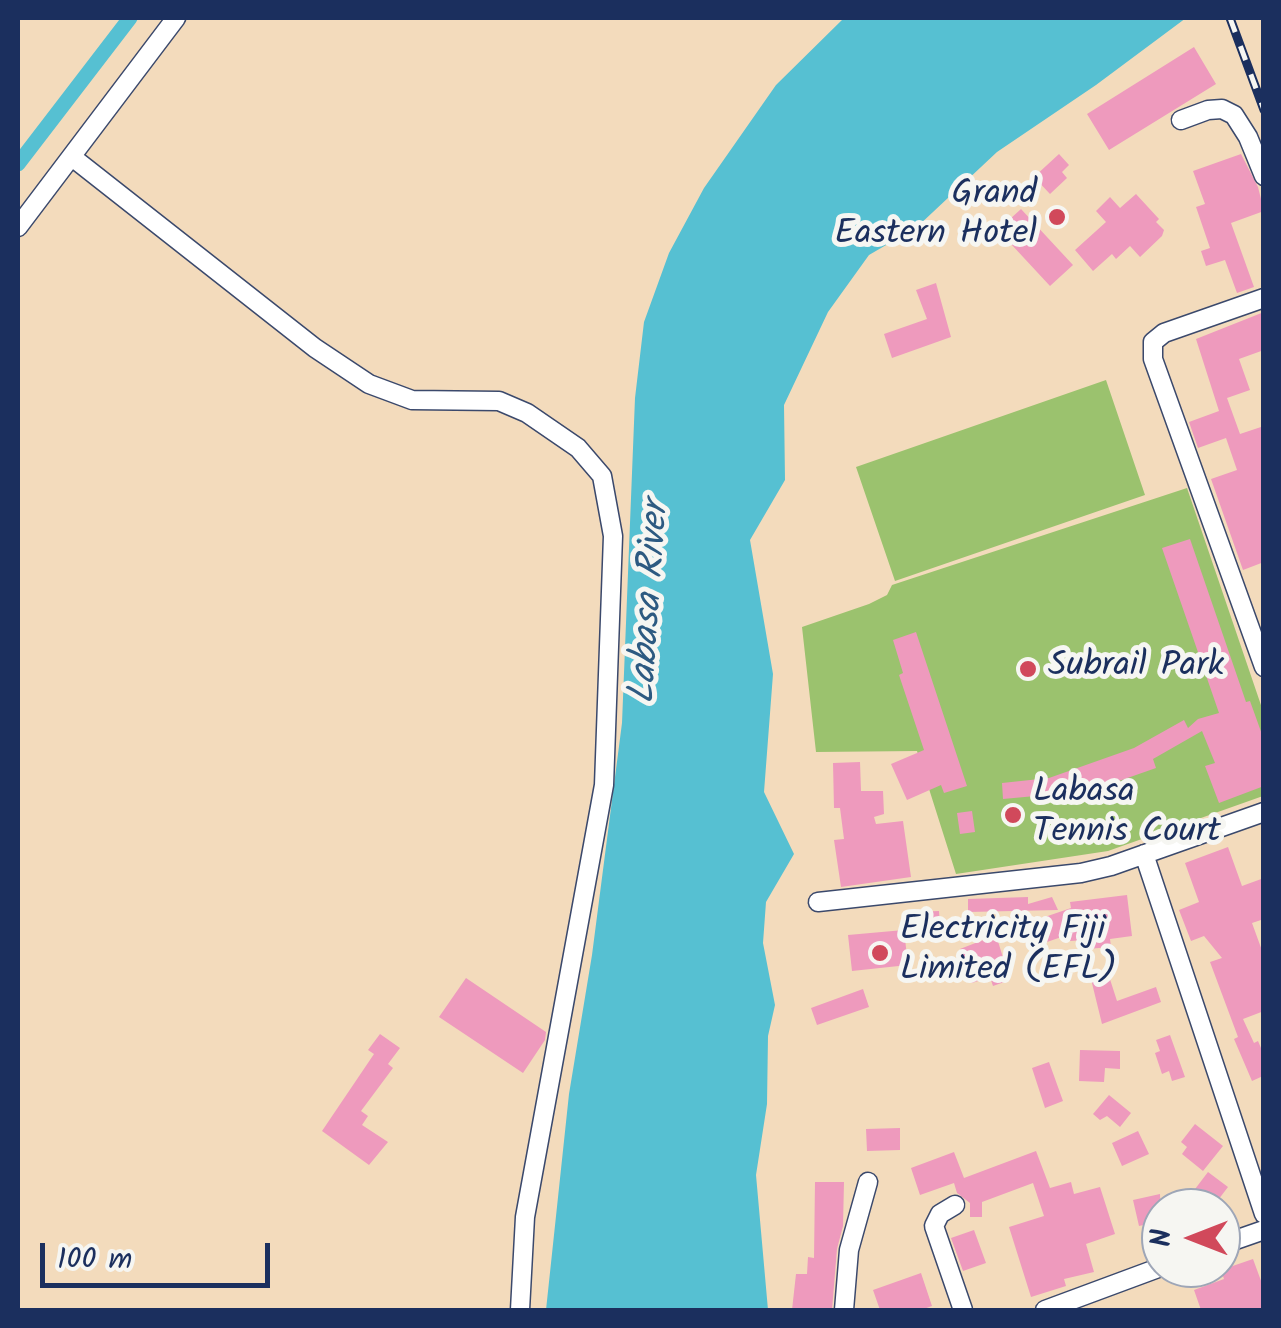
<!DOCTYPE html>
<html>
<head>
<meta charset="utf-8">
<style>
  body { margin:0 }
  #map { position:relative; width:1281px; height:1328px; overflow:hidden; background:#f3dbbc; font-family:Kalam,sans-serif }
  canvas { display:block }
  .frame { position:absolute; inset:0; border:20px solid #1b2f5e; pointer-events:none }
  .north { position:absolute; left:1141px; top:1188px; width:100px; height:100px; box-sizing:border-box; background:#f6f6f2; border:2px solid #9ea6b7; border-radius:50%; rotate:270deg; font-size:28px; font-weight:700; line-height:40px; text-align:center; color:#1b2f5e }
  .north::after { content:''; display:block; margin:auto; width:35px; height:45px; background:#d1495b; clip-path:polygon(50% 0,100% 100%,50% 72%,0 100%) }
  .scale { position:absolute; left:40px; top:1243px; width:230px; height:45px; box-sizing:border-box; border:5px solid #1b2f5e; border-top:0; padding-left:12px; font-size:30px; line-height:35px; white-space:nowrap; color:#1b2f5e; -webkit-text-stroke:8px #f6f6f2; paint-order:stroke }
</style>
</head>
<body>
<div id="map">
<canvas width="1281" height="1328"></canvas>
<div class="frame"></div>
<div class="north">N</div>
<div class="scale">100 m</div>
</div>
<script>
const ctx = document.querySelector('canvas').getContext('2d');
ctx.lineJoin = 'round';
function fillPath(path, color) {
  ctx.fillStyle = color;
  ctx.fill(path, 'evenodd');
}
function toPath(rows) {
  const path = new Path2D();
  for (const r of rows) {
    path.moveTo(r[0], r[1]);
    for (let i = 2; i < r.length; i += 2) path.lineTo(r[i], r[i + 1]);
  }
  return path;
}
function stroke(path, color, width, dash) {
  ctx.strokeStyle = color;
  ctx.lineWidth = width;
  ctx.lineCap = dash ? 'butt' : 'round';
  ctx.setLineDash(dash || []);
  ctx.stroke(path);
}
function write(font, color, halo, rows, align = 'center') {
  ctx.font = font + ' Kalam,sans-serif';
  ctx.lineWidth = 10;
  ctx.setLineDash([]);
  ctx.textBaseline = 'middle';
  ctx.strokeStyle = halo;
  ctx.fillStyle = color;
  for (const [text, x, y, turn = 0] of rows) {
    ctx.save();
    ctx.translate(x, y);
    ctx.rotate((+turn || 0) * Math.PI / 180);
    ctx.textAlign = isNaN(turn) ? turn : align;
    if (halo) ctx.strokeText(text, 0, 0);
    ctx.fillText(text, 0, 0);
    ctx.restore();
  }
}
fillPath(toPath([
  [1106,380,1145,495,895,581,856,467],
  [1187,488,1263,711,1263,796,1108,851,956,874,917,751,816,752,802,627,869,604,887,595,892,585]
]), '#9bc26e');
fillPath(toPath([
  [844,18,1186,18,1096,85,997,152,917,227,869,255,828,312,784,405,785,480,750,540,773,674,764,792,794,854,766,902,763,943,775,1005,768,1036,767,1104,756,1175,768,1310,546,1310,569,1094,592,955,622,723,635,398,644,322,669,253,704,188,776,85]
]), '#56c0d2');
stroke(toPath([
  [18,164,130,18]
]), '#56c0d2', 15);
fillPath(toPath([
  [1194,47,1216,84,1109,150,1087,114],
  [1059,154,1069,165,1062,172,1067,178,1050,194,1034,177],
  [1241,154,1258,187,1264,211,1231,223,1254,287,1237,293,1225,260,1206,266,1201,251,1210,248,1196,207,1205,204,1193,171],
  [1136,194,1159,219,1156,222,1164,230,1162,236,1140,257,1130,246,1116,259,1112,254,1093,271,1075,250,1106,222,1096,211,1110,197,1120,208],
  [1021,209,1073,265,1050,286,998,230],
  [936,283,951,337,892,358,884,334,927,319,916,290],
  [1264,312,1264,350,1239,359,1250,390,1227,398,1240,434,1264,426,1264,562,1243,570,1211,479,1237,470,1226,438,1198,448,1189,422,1219,411,1196,339],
  [1190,539,1246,702,1250,701,1264,740,1264,786,1219,803,1205,766,1215,763,1202,731,1153,759,1156,768,1059,802,1057,794,1003,799,1002,783,1049,778,1134,748,1184,720,1188,728,1198,719,1219,713,1162,548],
  [916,632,967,786,944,793,941,785,907,800,891,764,924,750,899,675,903,673,893,640],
  [860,762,861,791,883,791,884,814,874,817,876,824,903,821,911,877,841,887,834,840,844,839,840,808,834,808,833,763],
  [972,811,975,832,960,834,957,813],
  [1228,847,1242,886,1264,878,1264,919,1252,923,1264,956,1264,1011,1243,1019,1254,1043,1258,1041,1264,1055,1263,1076,1252,1081,1234,1039,1238,1037,1210,962,1222,958,1204,936,1191,941,1179,910,1199,902,1185,863],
  [1127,895,1132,936,1110,939,1111,947,1087,949,1086,940,1070,941,1070,934,1047,942,1039,919,1071,908,1070,902],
  [1028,897,1028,904,1052,897,1058,910,968,912,968,899],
  [939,911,940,927,915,929,914,912],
  [904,930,908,965,852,971,848,935],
  [996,935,1010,980,993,986,990,977,972,983,960,949],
  [1107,970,1117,1001,1156,987,1161,1002,1102,1024,1090,975],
  [466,978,546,1032,545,1040,523,1073,439,1017],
  [863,989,869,1007,817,1025,811,1008],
  [380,1034,400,1048,388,1064,393,1068,361,1111,368,1116,362,1125,388,1142,369,1165,322,1131,374,1054,368,1050],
  [1170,1035,1185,1077,1172,1081,1169,1071,1162,1074,1155,1053,1160,1051,1156,1040],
  [1080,1050,1120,1051,1120,1069,1105,1068,1104,1082,1079,1081],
  [1049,1062,1063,1101,1045,1108,1032,1068],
  [1109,1095,1131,1113,1120,1127,1107,1116,1100,1120,1093,1114],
  [1195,1124,1223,1146,1203,1171,1182,1154,1187,1147,1181,1142],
  [900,1128,900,1150,867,1151,866,1129],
  [1138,1131,1149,1154,1122,1166,1112,1143],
  [1036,1151,1050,1188,1071,1182,1074,1194,1100,1187,1115,1234,1086,1244,1094,1272,1064,1279,1066,1286,1031,1297,1009,1227,1044,1216,1033,1183,982,1202,982,1217,970,1217,970,1203,957,1193,954,1183,920,1195,911,1168,954,1152,964,1178],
  [1208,1172,1228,1187,1212,1208,1192,1208,1199,1198,1192,1193],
  [815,1182,844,1182,843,1226,837,1249,832,1310,792,1310,796,1274,807,1274,808,1257,814,1258],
  [1160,1194,1161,1221,1139,1226,1133,1200],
  [974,1230,986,1263,963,1271,951,1238],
  [1253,1259,1264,1289,1264,1310,1201,1310,1194,1290,1224,1279,1221,1270],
  [921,1273,932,1306,921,1310,880,1310,873,1290]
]), '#ee9abd');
const minor = toPath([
  [1181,120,1208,110,1222,109,1234,115,1248,137,1264,176],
  [72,157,315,348,369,384,412,400,499,401,527,413,578,448,602,476,613,536,604,785,525,1217,520,1310],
  [18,227,176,18],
  [1264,298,1164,333,1153,342,1153,359,1264,667],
  [1144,854,1264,1214],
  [818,902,1081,873,1111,866,1264,812],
  [955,1205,940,1214,934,1226,963,1310],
  [1221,1245,1264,1230],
  [844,1310,849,1250,868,1182],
  [1045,1310,1161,1267]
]);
stroke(minor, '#3b496c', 21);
stroke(minor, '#fff', 18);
const rail = toPath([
  [1230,18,1264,110]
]);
stroke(rail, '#1b2f5e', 9);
stroke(rail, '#f6f6f2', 5, [15]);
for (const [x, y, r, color] of [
  [1057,217,10,"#d1495b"],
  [1028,669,10,"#d1495b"],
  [1013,815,10,"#d1495b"],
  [880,953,10,"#d1495b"]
]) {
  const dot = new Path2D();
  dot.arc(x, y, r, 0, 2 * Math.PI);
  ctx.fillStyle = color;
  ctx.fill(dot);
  stroke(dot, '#f6f6f2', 4);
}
write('35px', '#1b2f5e', '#f6f6f2', [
  ["Grand",1037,197,"right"],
  ["Eastern Hotel",1037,237,"right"],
  ["Subrail Park",1048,669],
  ["Labasa",1033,795],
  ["Tennis Court",1033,835],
  ["Electricity Fiji",900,933],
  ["Limited (EFL)",900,973]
], 'left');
write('italic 38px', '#2d5a81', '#f6f6f2', [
  ["Labasa River",653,603,-86]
]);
</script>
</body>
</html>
